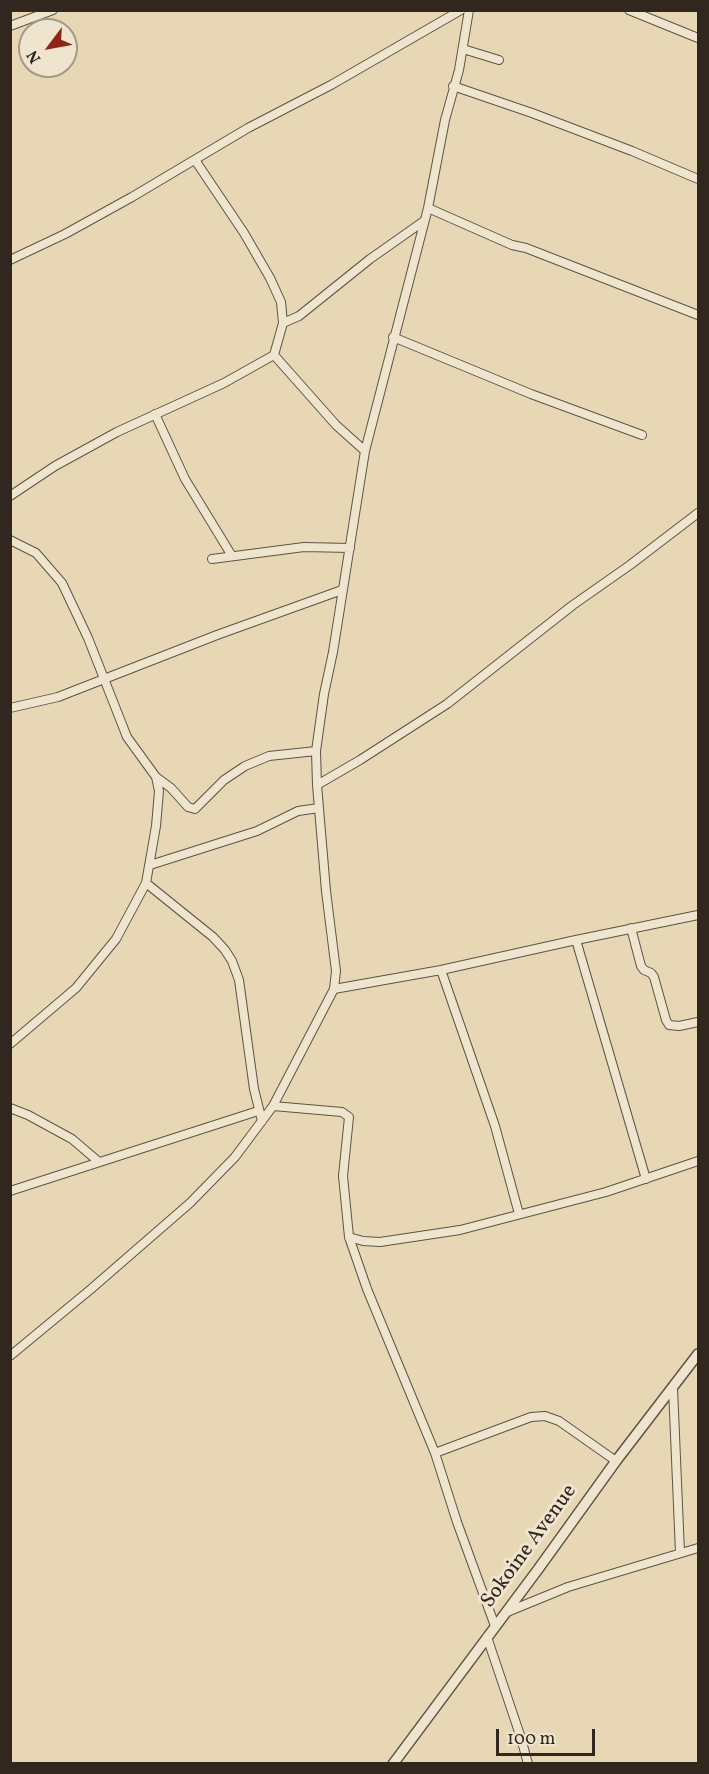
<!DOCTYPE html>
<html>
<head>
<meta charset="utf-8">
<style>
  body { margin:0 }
  #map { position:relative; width:709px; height:1774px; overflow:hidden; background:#e7d7b5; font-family:Vollkorn,serif }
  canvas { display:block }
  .frame { position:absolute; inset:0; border:12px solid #31271e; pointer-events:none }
  .north { position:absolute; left:18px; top:18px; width:60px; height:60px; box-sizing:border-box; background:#efe5cf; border:2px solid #a39988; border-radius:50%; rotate:238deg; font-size:16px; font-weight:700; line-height:24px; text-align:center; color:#31271e }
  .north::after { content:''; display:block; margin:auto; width:21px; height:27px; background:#8f2418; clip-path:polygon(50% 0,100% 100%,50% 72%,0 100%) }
  .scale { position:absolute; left:496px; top:1729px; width:99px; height:27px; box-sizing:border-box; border:3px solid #31271e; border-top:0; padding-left:8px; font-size:18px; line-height:21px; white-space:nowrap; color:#31271e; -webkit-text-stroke:4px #efe5cf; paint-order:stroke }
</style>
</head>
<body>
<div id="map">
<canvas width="709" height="1774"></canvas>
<div class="frame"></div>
<div class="north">N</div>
<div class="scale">100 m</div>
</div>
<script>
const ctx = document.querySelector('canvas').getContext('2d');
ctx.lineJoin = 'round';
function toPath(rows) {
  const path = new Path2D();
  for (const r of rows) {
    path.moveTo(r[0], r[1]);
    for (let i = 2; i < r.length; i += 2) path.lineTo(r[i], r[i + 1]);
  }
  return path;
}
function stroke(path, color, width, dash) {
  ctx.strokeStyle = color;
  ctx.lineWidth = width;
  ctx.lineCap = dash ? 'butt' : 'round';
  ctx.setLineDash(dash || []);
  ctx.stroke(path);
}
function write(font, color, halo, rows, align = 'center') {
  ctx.font = font + ' Vollkorn,serif';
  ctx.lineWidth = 6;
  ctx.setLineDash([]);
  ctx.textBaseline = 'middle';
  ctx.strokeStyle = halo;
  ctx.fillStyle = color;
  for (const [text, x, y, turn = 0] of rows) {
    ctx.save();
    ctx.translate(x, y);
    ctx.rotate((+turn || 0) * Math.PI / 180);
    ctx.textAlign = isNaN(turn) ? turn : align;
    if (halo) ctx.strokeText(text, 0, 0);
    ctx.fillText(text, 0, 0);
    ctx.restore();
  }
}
const minor = toPath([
  [629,10,698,38],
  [10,26,53,10],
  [463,49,499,60],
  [453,86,532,113,632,151,698,179],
  [428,208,512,245,526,248,698,315],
  [10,260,65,234,132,197,248,128,331,85,461,10],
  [283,323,299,316,370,259,424,221],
  [393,337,531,394,642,435],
  [274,355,336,425,365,451],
  [155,414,185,479,232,556],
  [10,496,55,466,117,432,224,383,274,355,283,323,281,302,270,278,244,233,195,160],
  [10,540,36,553,62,583,88,638,127,737,156,777,159,791,156,826,146,883,116,939,76,988,10,1044],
  [212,559,304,547,350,548],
  [10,708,58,697,217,635,342,590],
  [156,777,171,788,188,807,195,809,224,780,245,766,269,756,316,751],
  [317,785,360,760,447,704,573,605,630,565,698,513],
  [150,865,257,831,298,811,319,808],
  [146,883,213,937,225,950,232,961,239,980,254,1089,262,1121],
  [631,928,641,966,644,970,651,973,654,977,666,1020,669,1025,679,1026,698,1022],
  [576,940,646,1179],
  [441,970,495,1126,519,1214],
  [334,989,441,970,576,940,698,915],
  [273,1106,342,1112,349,1117,343,1176,349,1237,367,1289,435,1453,457,1522,495,1626],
  [10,1108,28,1115,72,1139,99,1162],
  [10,1191,258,1111],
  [349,1237,363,1241,380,1242,460,1230,606,1192,698,1161],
  [10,1356,91,1289,190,1203,235,1157,273,1106,334,989,336,971,326,891,317,785,316,751,324,694,333,652,365,451,428,208,445,120,459,70,469,10],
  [673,1388,680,1553],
  [435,1453,531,1417,545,1416,559,1421,616,1461],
  [507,1612,568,1587,698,1548],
  [487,1637,521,1738,528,1764]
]);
const tertiary = toPath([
  [393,1764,539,1568,616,1461,698,1354]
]);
stroke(minor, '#5e5344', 10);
stroke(tertiary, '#5e5344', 12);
stroke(minor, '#efe5cf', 8);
stroke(tertiary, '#efe5cf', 9);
write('21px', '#31271e', '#efe5cf', [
  ["Sokoine Avenue",530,1547,-54]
]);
</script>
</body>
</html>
